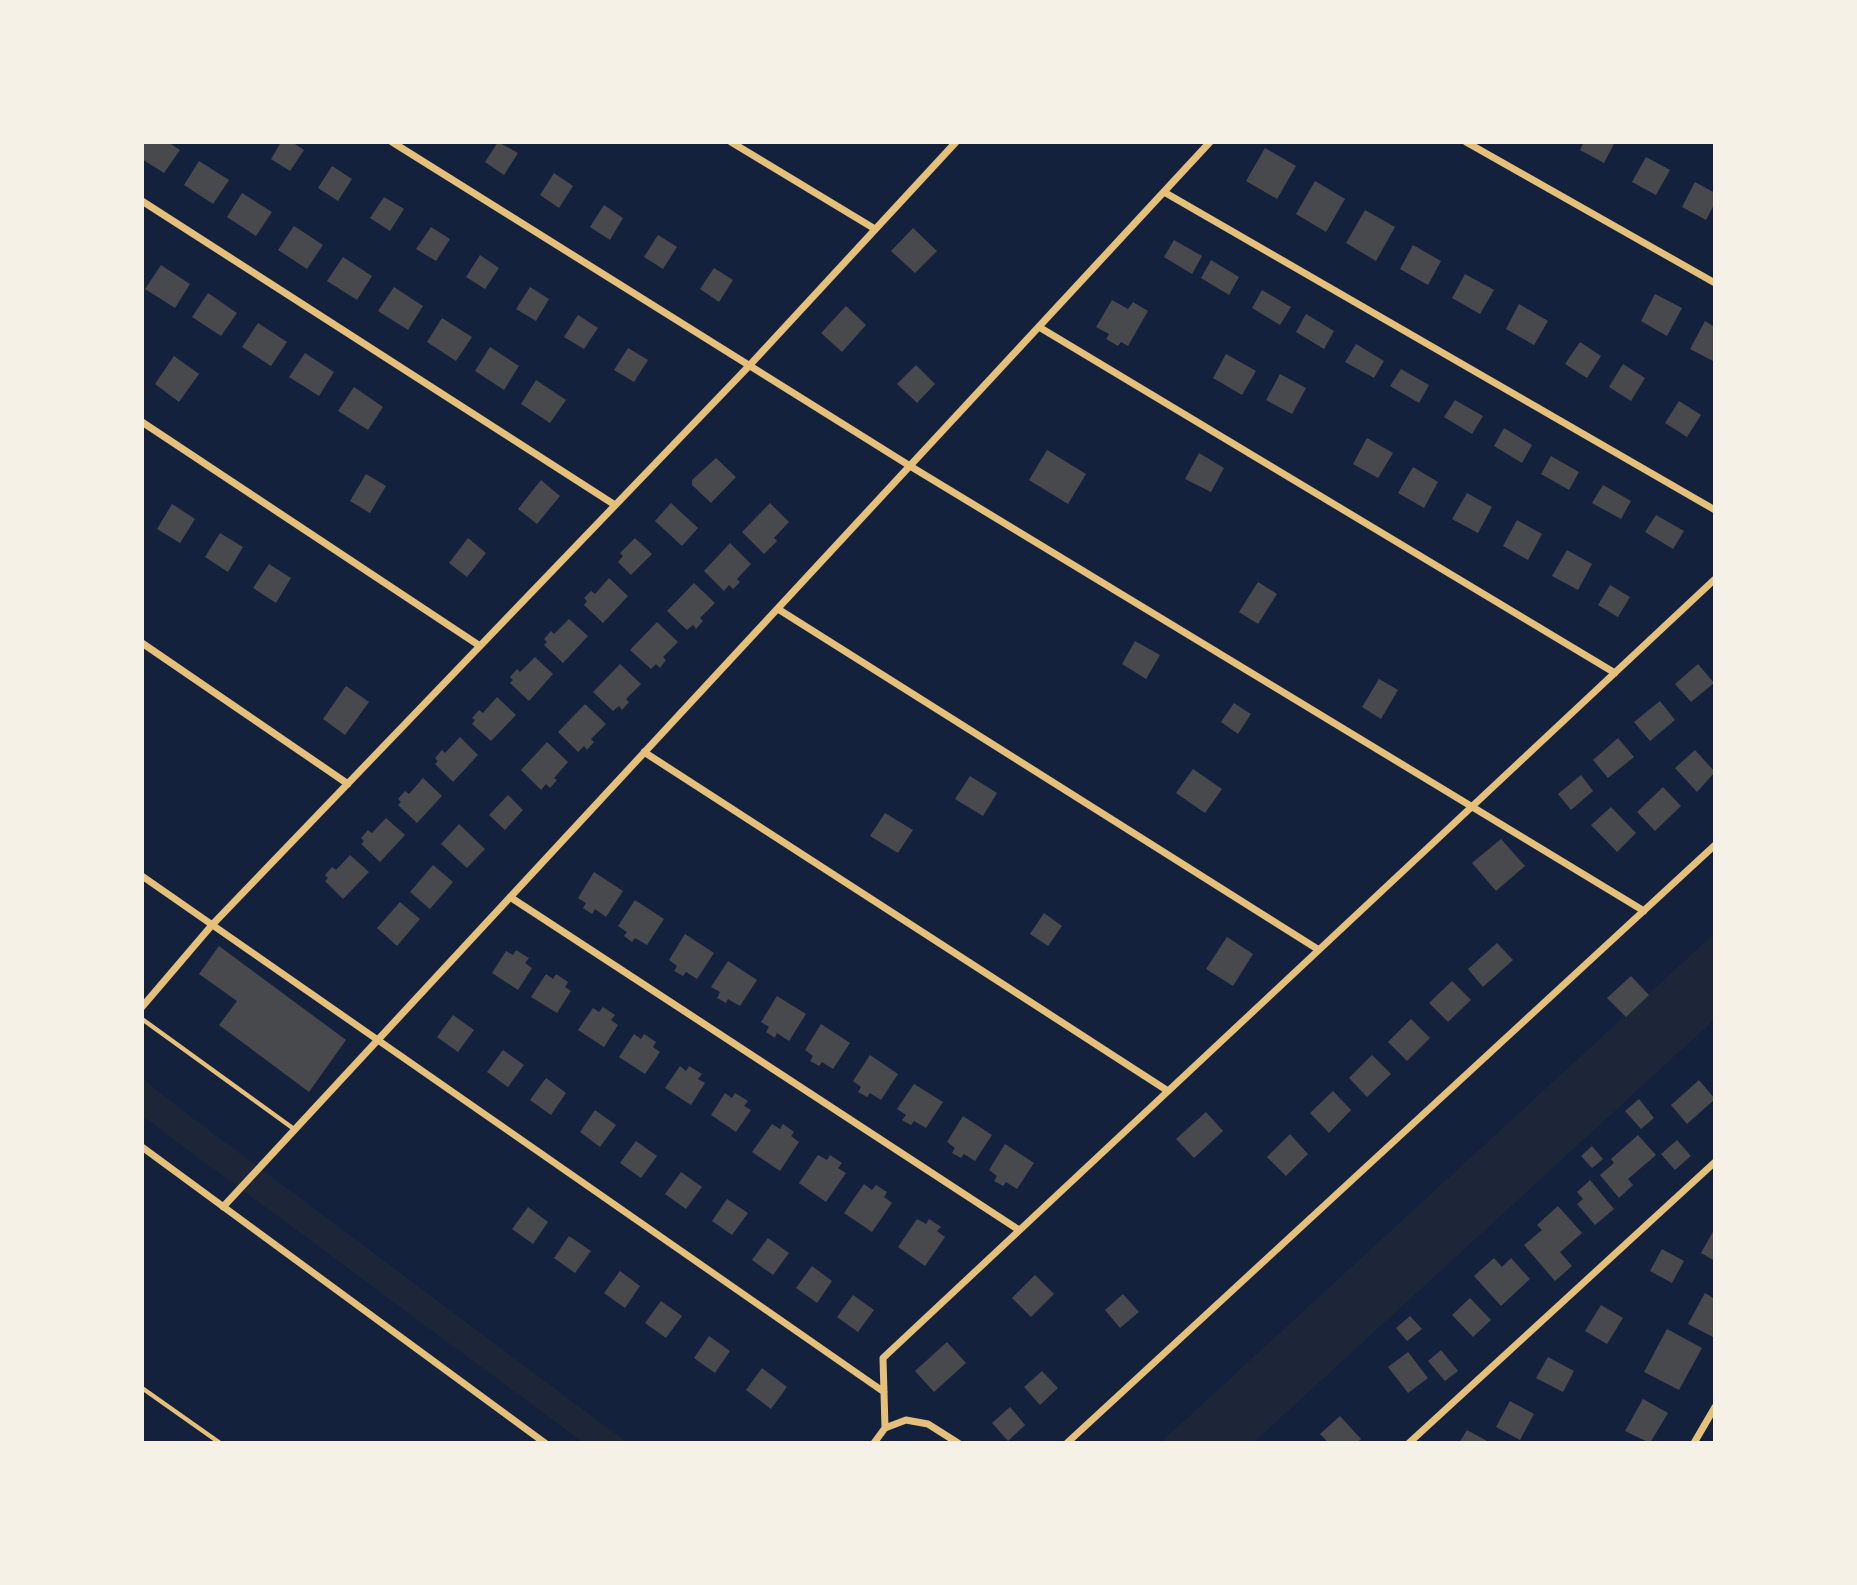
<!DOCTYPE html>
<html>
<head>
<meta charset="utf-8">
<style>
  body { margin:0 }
  #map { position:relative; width:1857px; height:1585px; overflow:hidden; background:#14213d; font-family:Lato,sans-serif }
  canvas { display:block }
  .frame { position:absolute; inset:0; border:144px solid #f6f1e7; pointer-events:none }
</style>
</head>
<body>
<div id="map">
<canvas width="1857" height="1585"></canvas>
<div class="frame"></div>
</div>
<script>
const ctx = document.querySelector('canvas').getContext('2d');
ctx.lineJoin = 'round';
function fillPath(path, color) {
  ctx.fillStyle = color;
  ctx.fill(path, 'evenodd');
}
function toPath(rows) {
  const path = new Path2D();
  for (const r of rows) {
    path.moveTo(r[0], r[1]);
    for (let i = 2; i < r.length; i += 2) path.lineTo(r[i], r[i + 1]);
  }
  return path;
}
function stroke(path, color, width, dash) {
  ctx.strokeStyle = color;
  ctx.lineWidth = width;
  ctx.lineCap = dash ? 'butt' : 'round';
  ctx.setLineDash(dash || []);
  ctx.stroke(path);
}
fillPath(toPath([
  [1715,933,1715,1019,1253,1443,1160,1443],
  [142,1078,187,1114,628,1443,584,1443,164,1132,142,1115]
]), '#1d2539');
fillPath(toPath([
  [143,142,168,142,180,150,164,173,142,159],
  [281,142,292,142,304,150,290,171,271,159],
  [498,142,518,153,504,175,485,162],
  [1584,142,1615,142,1604,163,1580,150],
  [1265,148,1296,166,1277,199,1246,181],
  [1646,157,1670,170,1656,195,1632,182],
  [199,161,229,180,213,204,184,185],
  [332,166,352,179,338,201,318,188],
  [554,173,573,186,559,208,540,195],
  [1315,181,1345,199,1326,232,1296,214],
  [1695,182,1715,193,1715,203,1706,220,1682,207],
  [242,193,272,212,256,236,227,217],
  [384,197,404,209,390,231,370,218],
  [604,205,623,218,610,240,590,227],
  [1365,210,1395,227,1376,261,1346,243],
  [294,226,323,245,307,269,278,250],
  [431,227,450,239,436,261,416,249],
  [913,228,937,251,915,273,891,251],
  [658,235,677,247,663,269,644,257],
  [1174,240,1202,256,1192,274,1164,257],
  [1413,245,1441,261,1428,285,1400,269],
  [480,255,499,268,485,289,466,277],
  [343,257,372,276,357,300,327,281],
  [1211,260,1239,277,1229,295,1201,278],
  [161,265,190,284,175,308,145,289],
  [714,268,733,280,719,302,700,289],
  [1465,274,1494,290,1480,314,1452,298],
  [394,287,423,306,408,330,378,311],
  [530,287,549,299,536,321,516,309],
  [1262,290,1291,307,1280,325,1252,308],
  [208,293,237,313,221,336,192,317],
  [1655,294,1682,308,1667,336,1641,321],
  [1112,300,1128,309,1133,302,1148,311,1128,346,1121,342,1118,346,1106,339,1109,334,1096,327],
  [1519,304,1548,321,1534,345,1506,329],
  [846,306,866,325,842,352,821,333],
  [1306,314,1334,331,1324,349,1296,332],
  [578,315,598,328,584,349,564,337],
  [442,318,472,337,456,361,427,342],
  [1705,321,1715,327,1715,362,1690,349],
  [258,323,287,342,271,366,242,347],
  [1580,342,1601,356,1587,378,1565,364],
  [1356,344,1384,361,1374,378,1345,362],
  [490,347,519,366,504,390,475,371],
  [628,348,648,360,634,382,614,370],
  [305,353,334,372,319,396,289,377],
  [1226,354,1256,371,1242,395,1213,378],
  [174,356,199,374,179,402,155,384],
  [1623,364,1645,378,1631,401,1609,387],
  [916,365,935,384,917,403,897,384],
  [1401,369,1429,385,1419,403,1390,386],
  [1280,374,1306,388,1292,414,1266,400],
  [536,380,566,400,550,423,521,404],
  [354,387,383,407,368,430,338,411],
  [1455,400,1483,416,1472,434,1444,417],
  [1679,401,1701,415,1687,437,1665,423],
  [1504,428,1532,445,1522,463,1494,446],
  [1367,438,1393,453,1378,478,1353,464],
  [1047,450,1086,474,1068,504,1029,480],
  [1199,453,1224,468,1211,492,1185,479],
  [1551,456,1579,472,1569,490,1541,474],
  [716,458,736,477,711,503,692,485,692,480],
  [1413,467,1438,482,1424,508,1398,493],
  [366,474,386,486,370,513,350,501],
  [541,480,560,496,537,524,518,509],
  [1603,485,1631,501,1621,519,1592,503],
  [1467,493,1492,507,1478,533,1452,519],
  [671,503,698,528,682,546,655,521],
  [770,503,789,522,774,538,777,541,764,554,742,532],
  [172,504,195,519,180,543,157,529],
  [1656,515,1684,531,1673,549,1645,532],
  [1517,520,1542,534,1528,560,1503,546],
  [220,533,243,547,228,572,205,557],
  [468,538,486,553,467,577,449,563],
  [635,538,652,554,631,575,618,562,623,556,620,553],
  [730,543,751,564,737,579,740,582,733,589,729,585,724,591,704,571],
  [1567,550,1592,564,1578,590,1552,576],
  [269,564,291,578,276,603,253,588],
  [609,578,628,596,603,623,584,605,587,601,584,598,591,591,595,594],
  [1258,582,1277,594,1258,624,1239,612],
  [694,583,715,603,700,618,703,621,696,629,693,625,687,630,667,611],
  [1610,585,1630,597,1618,617,1598,605],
  [569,619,588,636,563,663,544,645,547,642,544,639,551,631,554,634],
  [657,622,678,642,663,657,666,660,660,668,656,664,651,669,630,650],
  [1135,641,1160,655,1146,679,1122,664],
  [535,657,553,674,529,701,510,683,513,680,510,677,517,669,520,672],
  [620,664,641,684,626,699,629,702,622,710,619,706,613,711,593,692],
  [1698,664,1714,683,1691,702,1675,684],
  [1379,679,1398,690,1381,719,1362,707],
  [346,686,369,702,345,735,323,719],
  [497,697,516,715,491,741,472,724,475,720,472,718,479,710,483,713],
  [1660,701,1675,720,1650,741,1634,722],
  [1234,703,1251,714,1238,734,1221,722],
  [585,704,606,724,591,739,594,742,587,750,584,746,578,752,558,732],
  [460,737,478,755,453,782,435,764,438,761,435,758,442,750,445,753],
  [1618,738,1634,757,1608,778,1593,760],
  [547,742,568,762,554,778,557,780,550,788,546,784,541,790,521,770],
  [1695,750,1715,772,1697,792,1675,768],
  [1193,769,1222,789,1205,813,1176,793],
  [1581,775,1593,791,1571,810,1558,794],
  [970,776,997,793,983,816,955,799],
  [423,778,442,796,417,823,398,805,401,802,398,799,405,791,409,794],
  [1663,787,1681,806,1655,831,1637,812],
  [508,795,523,810,505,830,489,815],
  [1611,807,1636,833,1617,852,1591,825],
  [885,813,913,830,898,853,870,836],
  [386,818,405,835,380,862,361,844,364,841,361,838,368,830,372,833],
  [459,824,485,849,467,868,441,844],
  [1501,839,1525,866,1496,891,1472,863],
  [350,855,369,872,343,899,325,881,328,878,325,875,332,867,336,870],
  [433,865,453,882,430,909,410,892],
  [594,872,623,891,606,917,595,909,592,914,583,908,586,903,578,898],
  [635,900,664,919,647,945,635,938,632,942,624,936,627,932,618,926],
  [400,902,420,919,397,946,377,928],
  [1044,913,1062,926,1048,946,1030,934],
  [685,934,714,953,697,979,686,972,683,976,674,971,677,966,669,960],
  [1227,937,1253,954,1233,986,1206,969],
  [1497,943,1513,960,1483,987,1468,969],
  [219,946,346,1040,309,1092,219,1025,237,1001,199,974],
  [516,950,529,958,525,963,532,968,518,990,492,973,506,951,513,955],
  [728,961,757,980,740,1006,728,999,726,1003,717,998,720,992,711,987],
  [546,974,553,979,556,974,568,982,565,987,571,991,557,1013,531,997],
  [1631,976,1649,995,1626,1017,1607,998],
  [1452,981,1471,1000,1448,1022,1429,1003],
  [777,996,806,1014,789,1041,777,1033,775,1038,766,1032,769,1027,761,1022],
  [603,1007,615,1015,611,1020,618,1025,604,1047,578,1030,593,1008,599,1012],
  [453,1015,474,1030,458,1052,437,1037],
  [1411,1019,1430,1038,1407,1061,1388,1042],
  [821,1024,850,1043,833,1069,822,1062,819,1066,810,1061,813,1056,805,1050],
  [634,1034,641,1039,644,1034,656,1042,653,1047,660,1052,645,1074,619,1057],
  [503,1050,524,1065,508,1087,487,1072],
  [870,1055,898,1074,881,1100,870,1093,867,1097,858,1092,861,1087,853,1081],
  [1372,1055,1391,1074,1367,1097,1349,1078],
  [680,1066,686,1071,689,1066,702,1074,698,1079,705,1083,691,1105,665,1088],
  [546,1078,566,1093,551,1115,530,1100],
  [1699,1080,1715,1099,1687,1124,1671,1105],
  [914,1084,943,1102,926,1128,914,1121,911,1125,902,1120,906,1115,897,1109],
  [1333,1091,1351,1110,1329,1133,1310,1113],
  [725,1093,732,1098,735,1093,748,1101,744,1106,751,1110,736,1132,711,1115],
  [1639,1099,1654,1118,1641,1129,1625,1111],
  [595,1110,616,1125,600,1147,580,1132],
  [1206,1112,1223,1131,1194,1158,1176,1139],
  [963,1116,992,1135,975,1161,964,1154,961,1158,952,1153,955,1148,947,1142],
  [772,1124,780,1129,783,1124,794,1132,791,1136,799,1142,780,1171,752,1152],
  [1290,1134,1308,1154,1286,1176,1267,1157],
  [1638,1135,1656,1155,1628,1179,1633,1185,1619,1198,1600,1175,1614,1163,1611,1159],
  [1677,1140,1691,1156,1675,1170,1661,1154],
  [636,1141,657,1156,641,1178,620,1163],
  [1005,1144,1034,1163,1017,1189,1006,1182,1003,1186,994,1181,997,1176,989,1170],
  [1592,1146,1603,1159,1592,1168,1581,1156],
  [818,1155,827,1160,830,1155,842,1163,838,1168,846,1173,826,1202,799,1183],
  [681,1172,702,1187,686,1209,665,1194],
  [1590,1180,1614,1209,1595,1225,1577,1204,1583,1199,1577,1192],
  [864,1184,872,1190,876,1185,887,1192,884,1197,892,1203,872,1232,844,1213],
  [727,1199,748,1213,732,1235,712,1221],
  [1558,1206,1582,1233,1560,1252,1572,1266,1555,1281,1524,1245,1542,1230,1537,1225],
  [528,1207,548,1222,533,1244,512,1229],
  [917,1219,926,1224,929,1219,941,1227,937,1231,945,1237,925,1266,898,1247],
  [1715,1228,1715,1261,1701,1253],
  [569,1236,591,1251,575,1273,554,1258],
  [768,1238,789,1253,773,1275,752,1260],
  [1662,1249,1684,1261,1672,1283,1650,1271],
  [1494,1258,1502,1267,1511,1258,1530,1279,1501,1306,1474,1276],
  [812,1266,832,1281,817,1303,796,1288],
  [620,1271,640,1286,625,1308,604,1293],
  [1035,1275,1054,1294,1031,1317,1012,1298],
  [1705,1293,1715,1299,1713,1337,1688,1324],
  [1123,1294,1139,1312,1120,1328,1105,1310],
  [853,1295,874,1310,858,1332,837,1317],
  [1470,1298,1491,1320,1473,1337,1452,1315],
  [661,1301,682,1316,666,1338,645,1323],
  [1601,1305,1623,1318,1607,1344,1585,1331],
  [1410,1316,1422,1329,1407,1341,1396,1328],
  [1667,1329,1702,1348,1679,1390,1644,1372],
  [709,1336,730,1351,715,1373,694,1358],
  [947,1342,966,1363,934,1392,915,1371],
  [1441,1350,1458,1371,1445,1381,1428,1361],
  [1408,1352,1428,1378,1408,1393,1388,1367],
  [1548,1357,1574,1371,1563,1392,1536,1378],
  [762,1368,787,1387,771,1409,746,1390],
  [1042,1371,1058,1388,1040,1405,1024,1387],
  [1643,1399,1668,1413,1650,1443,1625,1431],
  [1510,1401,1534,1414,1520,1440,1496,1427],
  [1010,1407,1025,1425,1008,1441,992,1423],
  [1340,1416,1361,1439,1357,1443,1329,1443,1320,1434],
  [1467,1430,1491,1443,1459,1443]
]), '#48494c');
stroke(toPath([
  [142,1019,294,1129],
  [142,1388,220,1443]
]), '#e5c07b', 4.5);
stroke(toPath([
  [392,142,910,466,1644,911],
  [731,142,875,229],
  [1466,142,1715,283],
  [1164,192,1715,510],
  [142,201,615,505],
  [1039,327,1615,673],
  [142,422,480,646],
  [778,609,1319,950],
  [142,643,348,784],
  [644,752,1168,1091],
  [142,876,884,1392],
  [510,897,1019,1230],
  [142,1007,212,925,748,367,956,142],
  [142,1147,545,1443],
  [223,1207,1210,142],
  [885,1428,883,1358,1715,579],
  [874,1443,885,1428,906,1420,928,1424,958,1443],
  [1067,1443,1715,845],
  [1409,1443,1715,1162],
  [1694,1443,1715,1407]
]), '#e5c07b', 7);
</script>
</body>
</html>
